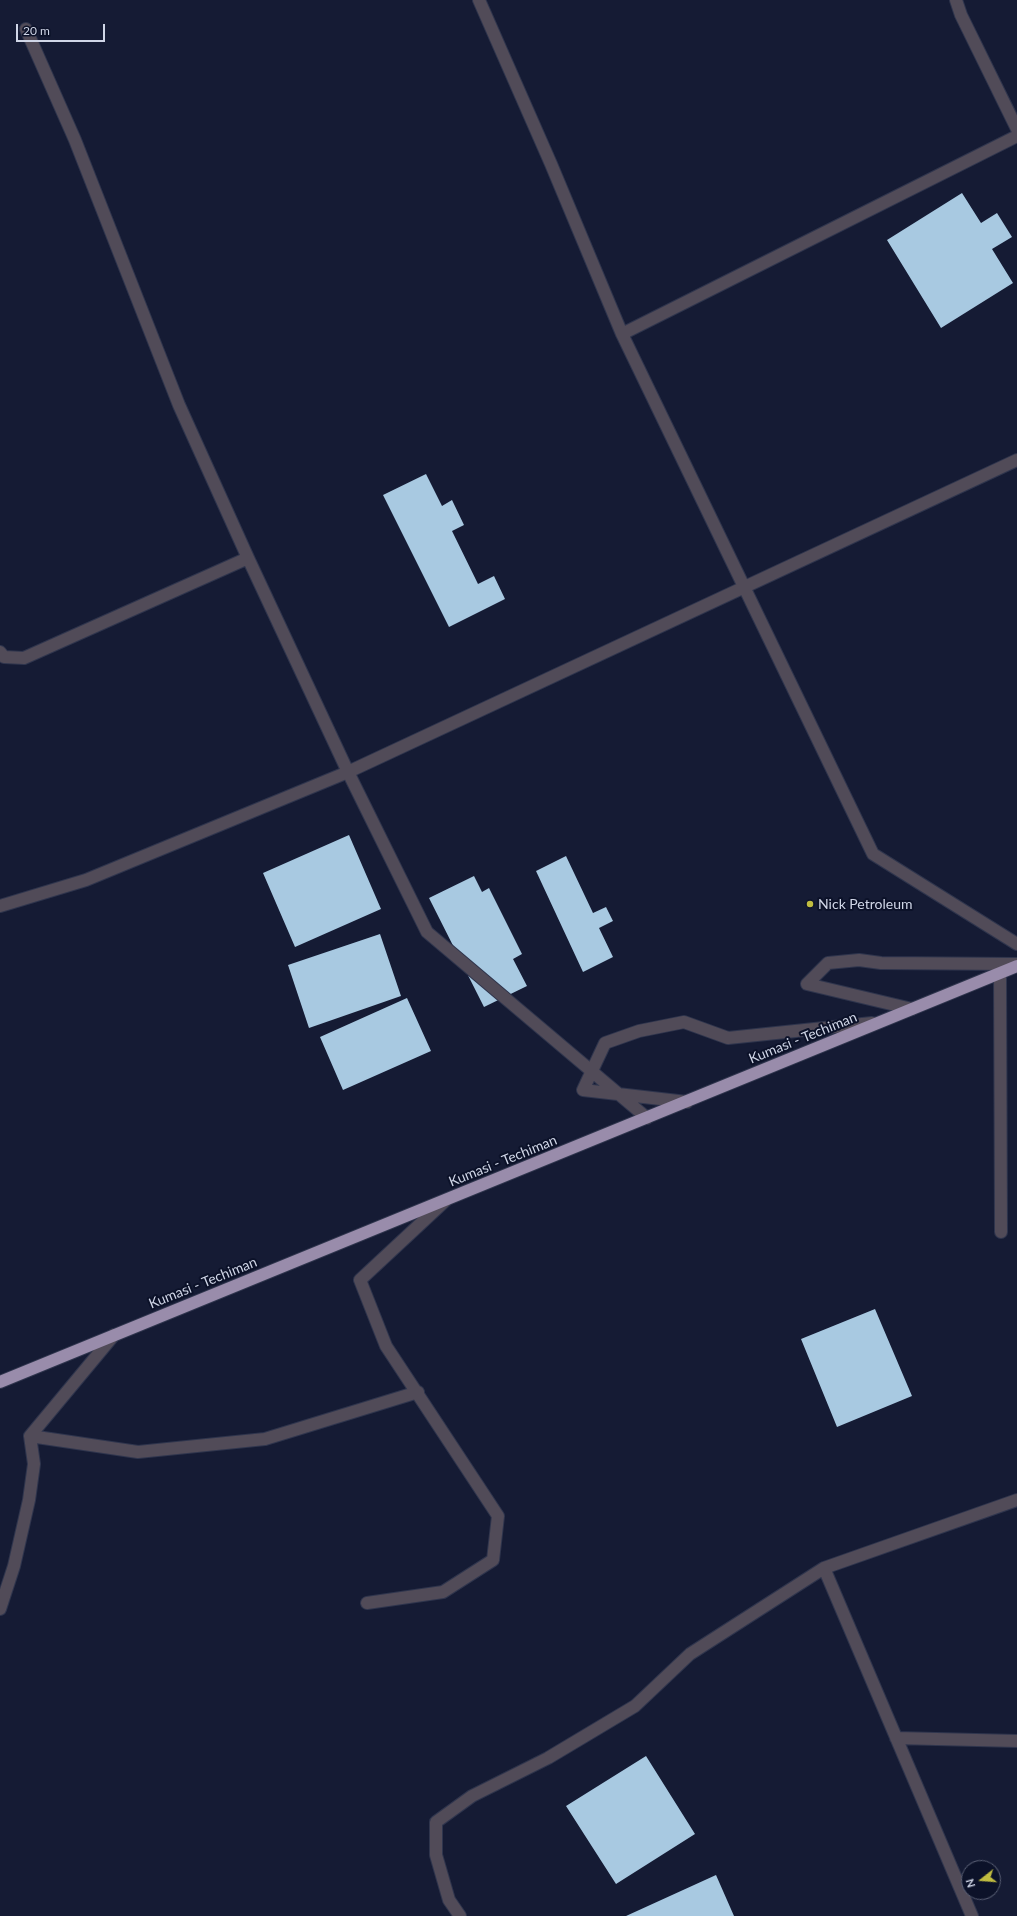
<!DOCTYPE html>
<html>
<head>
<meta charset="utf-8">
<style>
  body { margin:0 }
  #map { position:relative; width:1017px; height:1916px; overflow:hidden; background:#151b34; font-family:Lato,sans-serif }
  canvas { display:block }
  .north { position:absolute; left:961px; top:1860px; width:40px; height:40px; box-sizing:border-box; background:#0c1229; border:1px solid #5a6075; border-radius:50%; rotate:253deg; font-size:11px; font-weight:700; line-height:16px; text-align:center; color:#d0d6e7 }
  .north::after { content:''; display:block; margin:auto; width:14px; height:18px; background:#c1bd40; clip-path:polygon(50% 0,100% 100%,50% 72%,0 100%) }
  .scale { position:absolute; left:16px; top:24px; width:89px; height:18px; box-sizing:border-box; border:2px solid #d0d6e7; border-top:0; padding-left:5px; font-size:12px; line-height:14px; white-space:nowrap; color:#d0d6e7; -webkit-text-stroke:3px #0c1229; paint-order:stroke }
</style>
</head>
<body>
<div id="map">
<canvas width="1017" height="1916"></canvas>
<div class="north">N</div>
<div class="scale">20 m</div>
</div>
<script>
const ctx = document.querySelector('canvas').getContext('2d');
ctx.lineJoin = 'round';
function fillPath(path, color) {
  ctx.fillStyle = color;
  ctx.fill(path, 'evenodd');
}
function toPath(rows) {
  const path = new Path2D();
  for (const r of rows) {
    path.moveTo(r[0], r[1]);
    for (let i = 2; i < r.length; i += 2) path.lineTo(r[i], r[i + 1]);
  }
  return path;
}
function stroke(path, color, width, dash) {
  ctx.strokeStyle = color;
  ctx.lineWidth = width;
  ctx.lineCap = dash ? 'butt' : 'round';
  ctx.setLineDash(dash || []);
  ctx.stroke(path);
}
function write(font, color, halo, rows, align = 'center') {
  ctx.font = font + ' Lato,sans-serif';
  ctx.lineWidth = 4;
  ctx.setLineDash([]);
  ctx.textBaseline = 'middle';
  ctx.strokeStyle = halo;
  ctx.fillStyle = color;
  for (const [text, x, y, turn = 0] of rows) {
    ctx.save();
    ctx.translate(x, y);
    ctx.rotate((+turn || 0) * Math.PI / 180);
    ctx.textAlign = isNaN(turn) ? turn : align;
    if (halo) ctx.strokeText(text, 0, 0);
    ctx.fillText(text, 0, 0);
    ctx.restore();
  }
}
fillPath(toPath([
  [962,193,981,223,997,213,1012,237,992,249,1013,283,941,328,887,240],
  [426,474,442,506,452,500,464,525,452,531,478,584,494,576,505,599,449,627,383,495],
  [349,835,381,909,295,947,263,873],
  [566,856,593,913,606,907,613,921,599,928,613,957,583,972,536,871],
  [474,876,482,892,489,888,522,954,513,959,527,986,484,1007,429,898],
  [380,934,401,996,309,1028,288,965],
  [407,998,431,1051,343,1090,320,1037],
  [875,1309,912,1396,837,1427,801,1339],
  [646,1756,695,1834,616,1884,566,1806],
  [716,1875,734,1916,626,1916]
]), '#a8c9e1');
const minor = toPath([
  [479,0,551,164,622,334,873,854,1017,944],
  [956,0,961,15,1017,129],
  [26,29,75,140,179,405,248,558,348,772,427,932,647,1118],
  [622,334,1017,136],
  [0,652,4,657,24,658,248,558],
  [0,906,86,880,348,772,1017,460],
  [1000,973,1001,1232],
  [912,1009,807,984,828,963,859,960,881,963,1017,964],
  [687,1102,583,1090,605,1043,639,1031,684,1022,728,1038,872,1023],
  [30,1436,138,1452,265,1439,418,1392],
  [824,1568,972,1916],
  [367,1603,443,1592,493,1560,498,1516,386,1346,360,1280,446,1200],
  [0,1609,14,1566,29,1500,34,1464,30,1436,114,1335],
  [896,1738,1017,1741],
  [460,1916,449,1900,436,1855,436,1822,472,1796,548,1758,635,1706,690,1654,824,1568,1017,1500]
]);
const highway = toPath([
  [0,1382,1017,966]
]);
stroke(minor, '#2f354d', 14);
stroke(highway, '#2f354d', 14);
stroke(minor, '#514b58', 12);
stroke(highway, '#998cab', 12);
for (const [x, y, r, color] of [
  [810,904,4,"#c1bd40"]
]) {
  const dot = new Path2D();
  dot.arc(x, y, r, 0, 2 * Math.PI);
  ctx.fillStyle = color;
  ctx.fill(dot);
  stroke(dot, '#0c1229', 1.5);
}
write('14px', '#d0d6e7', '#0c1229', [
  ["Nick Petroleum",818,904]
], 'left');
write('14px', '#d0d6e7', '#0c1229', [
  ["Kumasi - Techiman",803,1038,-22],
  ["Kumasi - Techiman",503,1161,-22],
  ["Kumasi - Techiman",203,1283,-22]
]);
</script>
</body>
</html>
